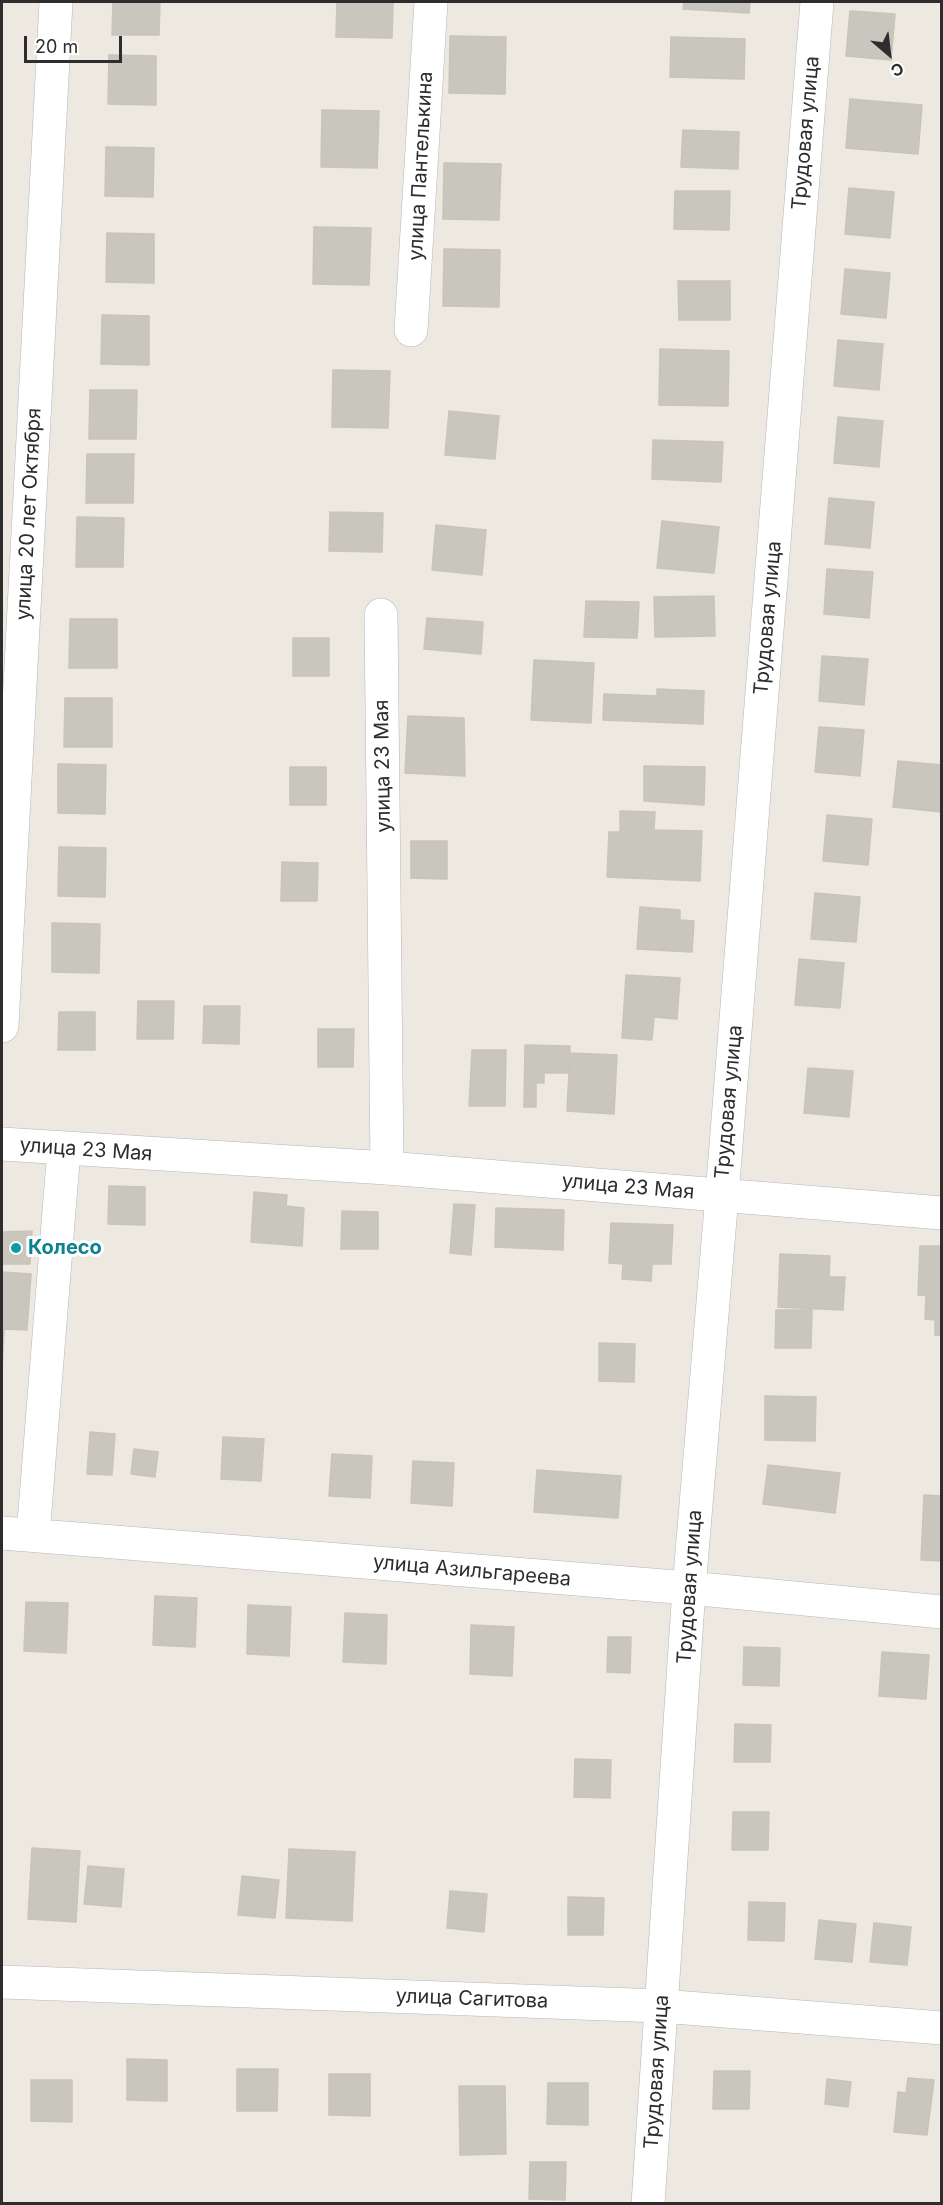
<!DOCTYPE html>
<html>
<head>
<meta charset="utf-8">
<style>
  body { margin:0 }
  #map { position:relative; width:943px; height:2205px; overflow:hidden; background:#ede8e0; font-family:Inter,sans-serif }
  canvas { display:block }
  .frame { position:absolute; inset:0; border:3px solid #2d2d2d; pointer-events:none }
  .north { position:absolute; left:859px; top:24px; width:60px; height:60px; -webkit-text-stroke:4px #fff; paint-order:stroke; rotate:152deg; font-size:16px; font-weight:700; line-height:24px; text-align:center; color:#2d2d2d }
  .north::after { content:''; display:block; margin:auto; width:21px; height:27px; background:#2d2d2d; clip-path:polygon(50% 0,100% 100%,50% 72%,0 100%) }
  .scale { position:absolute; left:24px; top:36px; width:98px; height:27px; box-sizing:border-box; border:3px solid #2d2d2d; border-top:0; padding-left:8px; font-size:18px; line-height:21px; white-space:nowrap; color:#2d2d2d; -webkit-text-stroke:4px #fff; paint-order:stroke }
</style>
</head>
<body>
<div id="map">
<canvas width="943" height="2205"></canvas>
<div class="frame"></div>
<div class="north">С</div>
<div class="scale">20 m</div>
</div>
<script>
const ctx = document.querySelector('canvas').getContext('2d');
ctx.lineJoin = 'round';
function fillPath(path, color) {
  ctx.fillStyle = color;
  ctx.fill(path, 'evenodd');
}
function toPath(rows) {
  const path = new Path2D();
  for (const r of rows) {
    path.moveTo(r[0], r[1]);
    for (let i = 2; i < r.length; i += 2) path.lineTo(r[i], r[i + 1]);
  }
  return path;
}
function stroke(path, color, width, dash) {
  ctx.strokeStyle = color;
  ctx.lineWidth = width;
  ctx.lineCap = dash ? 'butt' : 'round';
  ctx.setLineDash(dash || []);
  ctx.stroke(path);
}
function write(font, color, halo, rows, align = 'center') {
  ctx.font = font + ' Inter,sans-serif';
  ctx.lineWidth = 6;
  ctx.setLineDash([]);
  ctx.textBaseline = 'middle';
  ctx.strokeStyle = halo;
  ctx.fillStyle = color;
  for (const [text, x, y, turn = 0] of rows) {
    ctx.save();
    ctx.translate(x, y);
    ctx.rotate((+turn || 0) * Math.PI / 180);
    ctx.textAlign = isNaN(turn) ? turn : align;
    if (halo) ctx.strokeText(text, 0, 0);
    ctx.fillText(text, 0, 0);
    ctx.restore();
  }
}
const building = toPath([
  [113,2,160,2,159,35,112,35,113,2],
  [337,2,393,2,392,38,336,37,337,2],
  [684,2,750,2,749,13,683,9,684,2],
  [850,11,895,14,891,60,846,56,850,11],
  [450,36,506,37,505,94,449,93,450,36],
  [671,37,745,39,744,79,670,77,671,37],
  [109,55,156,56,156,105,108,104,109,55],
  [850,99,922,105,918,154,846,148,850,99],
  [322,110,379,111,377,168,321,167,322,110],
  [683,130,739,132,738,169,681,167,683,130],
  [106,147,154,148,153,197,105,196,106,147],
  [444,163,501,164,499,220,443,219,444,163],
  [849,188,894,192,890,238,845,234,849,188],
  [675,191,730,191,729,230,674,229,675,191],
  [314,227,371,228,369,285,313,284,314,227],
  [107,233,154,234,154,283,106,282,107,233],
  [444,249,500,250,499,307,443,306,444,249],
  [845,269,890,273,886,318,841,314,845,269],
  [678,281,730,281,730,320,679,320,678,281],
  [102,315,149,316,149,365,101,364,102,315],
  [838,340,883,344,879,390,834,386,838,340],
  [660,349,729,351,728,406,659,405,660,349],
  [333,370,390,371,388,428,332,427,333,370],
  [90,390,137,390,136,439,89,439,90,390],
  [449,411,499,416,495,459,445,455,449,411],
  [838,417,883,421,879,467,834,463,838,417],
  [653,440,723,442,721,482,652,479,653,440],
  [87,454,134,454,133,503,86,503,87,454],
  [829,498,874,502,870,548,825,544,829,498],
  [330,512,383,513,382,552,329,551,330,512],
  [77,517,124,518,123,567,76,567,77,517],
  [662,521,719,527,714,573,657,568,662,521],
  [436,525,486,530,482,575,432,570,436,525],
  [827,569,873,572,869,618,824,614,827,569],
  [714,596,715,636,655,637,654,597,714,596],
  [586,601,639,602,637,638,584,637,586,601],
  [427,618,483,622,481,654,424,649,427,618],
  [70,619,117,619,117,668,69,668,70,619],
  [293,638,329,638,329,676,293,676,293,638],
  [822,656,868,659,864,705,819,701,822,656],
  [534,660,594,663,591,723,531,720,534,660],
  [657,689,704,691,703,724,603,720,604,694,657,696,657,689],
  [65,698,112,698,112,747,64,747,65,698],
  [408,716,464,718,465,776,405,773,408,716],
  [819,727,864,730,860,776,815,772,819,727],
  [898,761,942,765,942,812,893,807,898,761],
  [58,764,106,765,105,814,58,813,58,764],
  [644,766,705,767,704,805,644,801,644,766],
  [290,767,326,767,326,805,290,805,290,767],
  [620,811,655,812,654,830,702,831,700,881,607,877,609,832,620,832,620,811],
  [827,815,872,819,868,865,823,861,827,815],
  [411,841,447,841,447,879,411,878,411,841],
  [59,847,106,848,105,897,58,896,59,847],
  [282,862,318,863,317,901,281,901,282,862],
  [815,893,860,897,856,942,811,939,815,893],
  [640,907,680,910,680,920,694,921,692,952,637,949,640,907],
  [52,923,100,924,99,973,52,972,52,923],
  [799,959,844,963,840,1008,795,1005,799,959],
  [626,975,680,978,677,1019,654,1017,652,1040,622,1038,626,975],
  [138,1001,174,1001,173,1039,137,1039,138,1001],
  [204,1006,240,1006,239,1044,203,1043,204,1006],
  [59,1012,95,1012,95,1050,58,1050,59,1012],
  [318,1029,354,1029,353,1067,318,1067,318,1029],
  [525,1045,570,1046,569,1073,544,1073,544,1083,536,1083,536,1107,524,1107,525,1045],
  [472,1050,506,1050,505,1106,469,1106,472,1050],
  [570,1053,617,1055,614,1114,567,1111,570,1053],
  [808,1068,853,1071,849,1117,804,1113,808,1068],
  [109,1186,145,1187,145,1225,108,1224,109,1186],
  [254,1192,287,1195,286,1206,304,1208,302,1246,251,1242,254,1192],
  [454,1204,475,1205,471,1255,450,1253,454,1204],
  [496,1208,564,1210,563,1250,495,1247,496,1208],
  [342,1211,378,1212,378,1249,341,1249,342,1211],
  [611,1223,673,1225,671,1264,652,1264,651,1281,622,1279,623,1264,609,1263,611,1223],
  [32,1231,30,1264,2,1264,2,1232,32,1231],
  [920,1246,942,1246,942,1335,935,1335,935,1320,925,1319,926,1295,918,1295,920,1246],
  [780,1254,830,1256,829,1277,845,1277,843,1310,778,1307,780,1254],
  [2,1272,31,1274,27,1330,4,1329,2,1371,2,1272],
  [776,1310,812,1310,811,1348,775,1348,776,1310],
  [599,1343,635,1344,634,1382,599,1381,599,1343],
  [765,1396,816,1397,815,1441,765,1440,765,1396],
  [90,1432,115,1434,112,1475,87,1474,90,1432],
  [223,1437,264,1439,261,1481,221,1479,223,1437],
  [134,1449,158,1452,155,1477,131,1474,134,1449],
  [332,1454,372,1456,370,1498,329,1496,332,1454],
  [413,1461,454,1463,452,1506,411,1503,413,1461],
  [768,1465,840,1473,835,1513,763,1504,768,1465],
  [537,1470,621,1476,618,1518,534,1512,537,1470],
  [924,1495,942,1496,942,1561,921,1560,924,1495],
  [155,1596,197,1598,195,1647,153,1645,155,1596],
  [26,1602,68,1603,66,1653,24,1651,26,1602],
  [248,1605,291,1607,289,1656,247,1654,248,1605],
  [345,1613,387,1615,386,1664,343,1662,345,1613],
  [471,1625,514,1627,512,1676,470,1674,471,1625],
  [608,1637,631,1637,630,1673,607,1672,608,1637],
  [744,1647,780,1648,779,1686,743,1685,744,1647],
  [882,1652,929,1655,926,1699,879,1696,882,1652],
  [735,1724,771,1725,770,1762,734,1762,735,1724],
  [575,1759,611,1760,610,1798,574,1797,575,1759],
  [733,1812,769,1812,768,1850,732,1850,733,1812],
  [32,1848,80,1851,76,1922,28,1919,32,1848],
  [289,1849,355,1852,352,1921,286,1918,289,1849],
  [88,1866,124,1869,121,1907,84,1904,88,1866],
  [242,1876,279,1880,275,1918,238,1915,242,1876],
  [450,1891,487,1894,484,1932,447,1928,450,1891],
  [568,1897,604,1898,603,1935,568,1935,568,1897],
  [749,1902,785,1903,784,1941,748,1940,749,1902],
  [819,1920,856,1924,852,1962,815,1959,819,1920],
  [874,1923,911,1927,907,1965,870,1962,874,1923],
  [127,2059,167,2060,167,2101,127,2100,127,2059],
  [237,2069,278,2069,277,2111,237,2111,237,2069],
  [714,2071,750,2071,749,2109,713,2109,714,2071],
  [329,2074,370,2074,370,2116,329,2115,329,2074],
  [908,2078,934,2080,927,2135,894,2132,898,2092,906,2093,908,2078],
  [827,2079,851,2082,848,2107,825,2104,827,2079],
  [31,2080,72,2080,72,2122,31,2121,31,2080],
  [548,2083,588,2083,588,2125,547,2124,548,2083],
  [459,2086,505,2086,506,2154,460,2155,459,2086],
  [530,2162,566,2162,565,2200,529,2199,530,2162]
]);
fillPath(building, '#c9c6be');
stroke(building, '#c9c4ba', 1.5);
const street = toPath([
  [411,330,431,2],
  [381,615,387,1168],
  [2,1533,689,1588,942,1612],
  [33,1535,64,1149],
  [2,1982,661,2006,942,2028],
  [648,2204,689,1588,722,1195]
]);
const secondary = toPath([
  [2,1026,56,2],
  [2,1144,387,1168,942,1213],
  [722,1195,817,2]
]);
stroke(street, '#b4b6bf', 34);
stroke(secondary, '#b4b6bf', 34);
stroke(street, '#fff', 33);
stroke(secondary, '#fff', 33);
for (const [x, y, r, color] of [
  [16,1248,6,"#0f9aa8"]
]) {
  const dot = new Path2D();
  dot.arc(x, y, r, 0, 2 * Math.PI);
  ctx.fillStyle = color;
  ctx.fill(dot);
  stroke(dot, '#fff', 2);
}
write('20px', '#2d2d2d', '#fff', [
  ["Трудовая улица",806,133,-85],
  ["улица Пантелькина",421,166,-87],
  ["улица 20 лет Октября",29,514,-87],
  ["Трудовая улица",768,618,-85],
  ["улица 23 Мая",383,766,-91],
  ["Трудовая улица",729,1102,-85],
  ["улица 23 Мая",86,1150,4],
  ["улица 23 Мая",628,1187,5],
  ["улица Азильгареева",472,1571,5],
  ["Трудовая улица",690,1587,-86],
  ["улица Сагитова",472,1999,2],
  ["Трудовая улица",657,2072,-86]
]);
write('bold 20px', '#0d838f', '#fff', [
  ["Колесо",28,1248]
], 'left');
</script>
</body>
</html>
